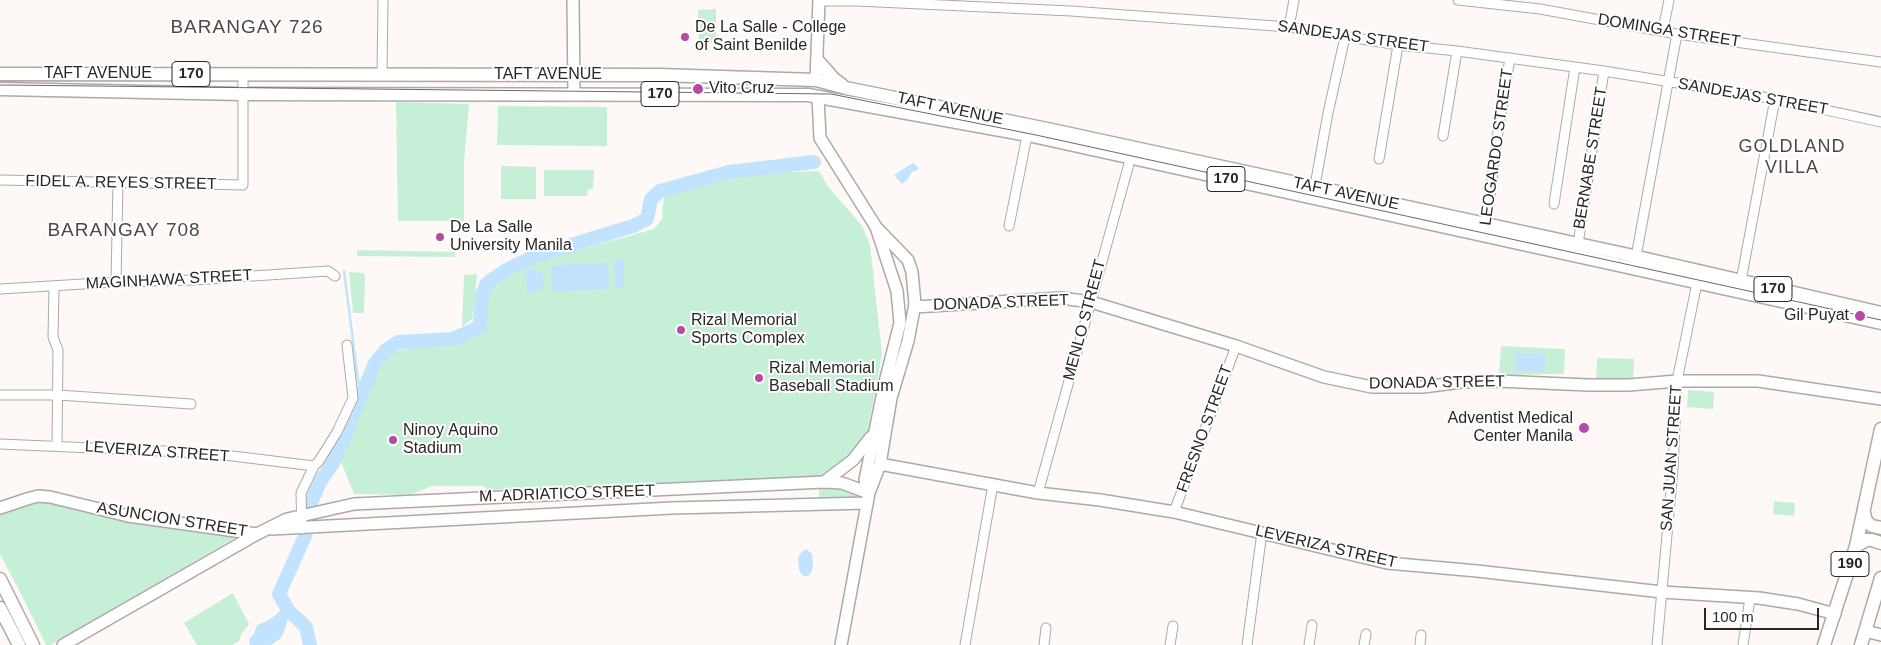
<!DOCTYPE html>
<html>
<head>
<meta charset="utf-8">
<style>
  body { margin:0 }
  #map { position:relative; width:1881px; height:645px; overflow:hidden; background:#fef9f6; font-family:Arial,sans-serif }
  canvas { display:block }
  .scale { position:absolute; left:1704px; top:608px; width:115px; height:22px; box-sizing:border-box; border:2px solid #292624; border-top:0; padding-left:6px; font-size:15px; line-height:18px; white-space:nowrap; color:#292624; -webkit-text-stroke:4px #fff; paint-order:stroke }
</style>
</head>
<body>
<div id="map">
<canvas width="1881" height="645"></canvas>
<div class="scale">100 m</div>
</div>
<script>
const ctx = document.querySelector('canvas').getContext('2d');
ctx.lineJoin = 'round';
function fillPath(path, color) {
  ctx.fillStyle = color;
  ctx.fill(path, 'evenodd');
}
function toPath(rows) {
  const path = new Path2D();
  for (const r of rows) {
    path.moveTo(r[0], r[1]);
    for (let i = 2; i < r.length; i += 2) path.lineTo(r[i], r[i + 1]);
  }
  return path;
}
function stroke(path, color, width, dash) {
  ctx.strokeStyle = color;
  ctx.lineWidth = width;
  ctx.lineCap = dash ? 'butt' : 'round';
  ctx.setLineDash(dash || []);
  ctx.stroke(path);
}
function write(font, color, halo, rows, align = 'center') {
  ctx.font = font + ' Arial,sans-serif';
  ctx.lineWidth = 4;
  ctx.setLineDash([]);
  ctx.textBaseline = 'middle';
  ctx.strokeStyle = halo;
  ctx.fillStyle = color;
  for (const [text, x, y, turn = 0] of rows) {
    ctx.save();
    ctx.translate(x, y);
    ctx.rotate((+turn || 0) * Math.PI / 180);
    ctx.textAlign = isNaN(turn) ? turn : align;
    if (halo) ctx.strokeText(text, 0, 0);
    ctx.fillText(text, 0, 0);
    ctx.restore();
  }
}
fillPath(toPath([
  [716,9,716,43,699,43,698,10],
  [396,102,469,104,464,162,464,221,398,221],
  [498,106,607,107,607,146,497,145],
  [501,166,536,167,536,199,501,199],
  [544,170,594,170,593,189,588,189,587,196,544,196],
  [819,171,827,185,862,226,870,245,882,354,867,435,857,450,825,477,652,485,487,490,484,486,432,486,410,495,354,494,340,459,379,368,391,353,406,348,471,339,480,333,483,326,486,288,538,259,586,248,654,229,662,219,664,195,706,182,763,173],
  [357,250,455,252,455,257,357,256],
  [349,272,362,273,365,274,364,313,353,313],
  [477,274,473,318,462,327,464,275],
  [1501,346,1565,349,1564,374,1499,375],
  [1597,358,1634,359,1633,379,1596,378],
  [1688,390,1714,392,1713,409,1687,407],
  [819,488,838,488,856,493,858,497,819,500],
  [36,501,235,538,51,645,46,645,23,598,0,554,0,515],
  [1774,501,1795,503,1794,516,1773,514],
  [233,593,249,624,242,633,239,641,232,645,197,645,184,623]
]), '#c6efd7');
fillPath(toPath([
  [913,163,918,167,918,170,912,172,907,180,902,184,894,175],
  [614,260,624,260,624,287,615,288],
  [608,263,609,289,552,292,551,265],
  [526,270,537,270,543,274,544,287,539,292,527,293],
  [1516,353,1546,354,1544,372,1515,371],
  [806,549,812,554,813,566,811,573,808,576,803,576,799,570,798,558,800,554],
  [287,603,294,611,311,626,313,645,305,645,305,629,300,623,289,616,284,631,281,638,271,645,250,645,249,639,254,634,257,625,267,621,276,615]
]), '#c1e3fd');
stroke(toPath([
  [344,271,358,380,362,394]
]), '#c1e3fd', 2.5);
stroke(toPath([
  [310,645,306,627,288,610,279,594,305,536,311,515,311,503,320,482,333,463,375,363,386,350,398,342,453,339,471,331,480,326,482,295,486,285,490,281,506,270,533,257,633,226,647,219,651,199,660,191,729,172,814,162]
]), '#c1e3fd', 14);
const street = toPath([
  [1458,0,1540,9,1677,34,1881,62],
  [819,1,856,1,1071,11,1289,27,1398,45,1457,51,1604,71,1775,99,1881,122],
  [1289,27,1294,0],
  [1663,30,1669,0],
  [382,74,383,0],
  [1443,136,1457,51],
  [1379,159,1398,45],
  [0,180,243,185,243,74],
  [1314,191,1328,113,1345,37],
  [1554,204,1575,67],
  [1009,226,1028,131],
  [1486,229,1497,138,1510,58],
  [1578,244,1604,71],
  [1635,262,1677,34],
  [1741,281,1775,99],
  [116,282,118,182],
  [54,287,53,337,58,350,57,445],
  [0,289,116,282,193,280,328,271,335,276],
  [0,395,58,395,191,404],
  [0,444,208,453,314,466],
  [1038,493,1132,153],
  [1174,512,1236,346],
  [302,529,301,493,314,466,319,461,337,432,353,398,347,345],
  [965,645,993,484],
  [1044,645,1046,628],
  [1170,645,1173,626],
  [1247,645,1262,532],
  [1309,645,1312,625],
  [1364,645,1366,634],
  [1420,645,1421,635],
  [1657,645,1673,469,1677,381,1698,278],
  [1743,645,1750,598]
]);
const secondary = toPath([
  [573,0,574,94],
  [816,80,819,0],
  [818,97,820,138,876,227,908,260,912,272,915,304,908,341,891,398,880,464,869,493,841,645],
  [915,307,1061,298,1091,302,1236,346,1324,377,1372,387,1423,387,1462,382,1498,381,1588,385,1629,385,1677,381,1758,381,1881,399],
  [880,464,1038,493,1100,500,1174,512,1387,563,1477,571,1662,592,1759,598,1798,604,1835,614],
  [824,482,853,460,871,437],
  [869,493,865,480,885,382,900,323,897,291,877,230],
  [0,508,27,499,38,496,50,497,128,516,257,534],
  [272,529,672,508,867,503],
  [1865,631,1881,635],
  [63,645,257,534,287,519,354,504,824,482,842,483,869,493]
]);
const primary = toPath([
  [818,61,834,79,842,85],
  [0,74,659,75,816,80,846,88,1052,130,1629,255,1881,313],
  [0,89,243,94,808,95,1028,135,1881,323],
  [1864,513,1866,521,1872,526,1881,528],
  [1856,546,1866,540,1872,540,1881,543],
  [0,579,33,645],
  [0,608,19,645],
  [1824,645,1856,546,1881,429],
  [1861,645,1881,578]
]);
stroke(street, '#b0a9a3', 11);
stroke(secondary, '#b0a9a3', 14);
stroke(primary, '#b0a9a3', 15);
stroke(street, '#fff', 9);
stroke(secondary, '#fff', 11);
stroke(primary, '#fff', 12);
stroke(toPath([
  [0,85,831,94,1036,135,1881,320]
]), '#6e6a68', 1);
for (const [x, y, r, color] of [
  [685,37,5,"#b749a7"],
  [698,89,6,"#b749a7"],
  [440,237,5,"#b749a7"],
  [1860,316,6,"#b749a7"],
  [681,330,5,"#b749a7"],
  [759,378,5,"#b749a7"],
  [1584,428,6,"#b749a7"],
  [393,440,5,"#b749a7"]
]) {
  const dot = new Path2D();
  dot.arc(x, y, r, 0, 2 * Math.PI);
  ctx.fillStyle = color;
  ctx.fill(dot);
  stroke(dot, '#fff', 2);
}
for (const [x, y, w] of [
  [191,74,38],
  [660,94,38],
  [1226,179,38],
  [1773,289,38],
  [1850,564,38]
]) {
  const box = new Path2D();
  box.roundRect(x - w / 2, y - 12.5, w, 25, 4);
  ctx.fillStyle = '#fff';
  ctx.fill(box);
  stroke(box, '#292624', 1);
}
write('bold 15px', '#292624', null, [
  ["170",191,74],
  ["170",660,94],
  ["170",1226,179],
  ["170",1773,289],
  ["190",1850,564]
]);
write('16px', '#292624', '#fff', [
  ["De La Salle - College",695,28],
  ["of Saint Benilde",695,46],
  ["Vito Cruz",709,89],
  ["De La Salle",450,228],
  ["University Manila",450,246],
  ["Gil Puyat",1849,316,"right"],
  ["Rizal Memorial",691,321],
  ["Sports Complex",691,339],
  ["Rizal Memorial",769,369],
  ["Baseball Stadium",769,387],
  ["Adventist Medical",1573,419,"right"],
  ["Center Manila",1573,437,"right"],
  ["Ninoy Aquino",403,431],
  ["Stadium",403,449]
], 'left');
write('16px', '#292624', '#fff', [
  ["DOMINGA STREET",1669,31,9],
  ["SANDEJAS STREET",1353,37,8],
  ["TAFT AVENUE",98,74],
  ["TAFT AVENUE",548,75],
  ["SANDEJAS STREET",1753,97,10],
  ["TAFT AVENUE",950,109,12],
  ["LEOGARDO STREET",1497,147,-82],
  ["BERNABE STREET",1591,158,-81],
  ["FIDEL A. REYES STREET",121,183,1],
  ["TAFT AVENUE",1346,194,12],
  ["MAGINHAWA STREET",169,280,-3],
  ["DONADA STREET",1001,303,-2],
  ["MENLO STREET",1085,320,-75],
  ["DONADA STREET",1437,383,-1],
  ["FRESNO STREET",1205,429,-70],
  ["LEVERIZA STREET",157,452,4],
  ["SAN JUAN STREET",1672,458,-86],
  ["M. ADRIATICO STREET",567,494,-2],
  ["ASUNCION STREET",172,520,9],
  ["LEVERIZA STREET",1326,547,13]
]);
ctx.letterSpacing = '1px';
write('18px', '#4e4743', '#fff', [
  ["GOLDLAND",1792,147],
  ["VILLA",1792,168]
]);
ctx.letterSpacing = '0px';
ctx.letterSpacing = '1px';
write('19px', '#4e4743', '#fff', [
  ["BARANGAY 726",247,28],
  ["BARANGAY 708",124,231]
]);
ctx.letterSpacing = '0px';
</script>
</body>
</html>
